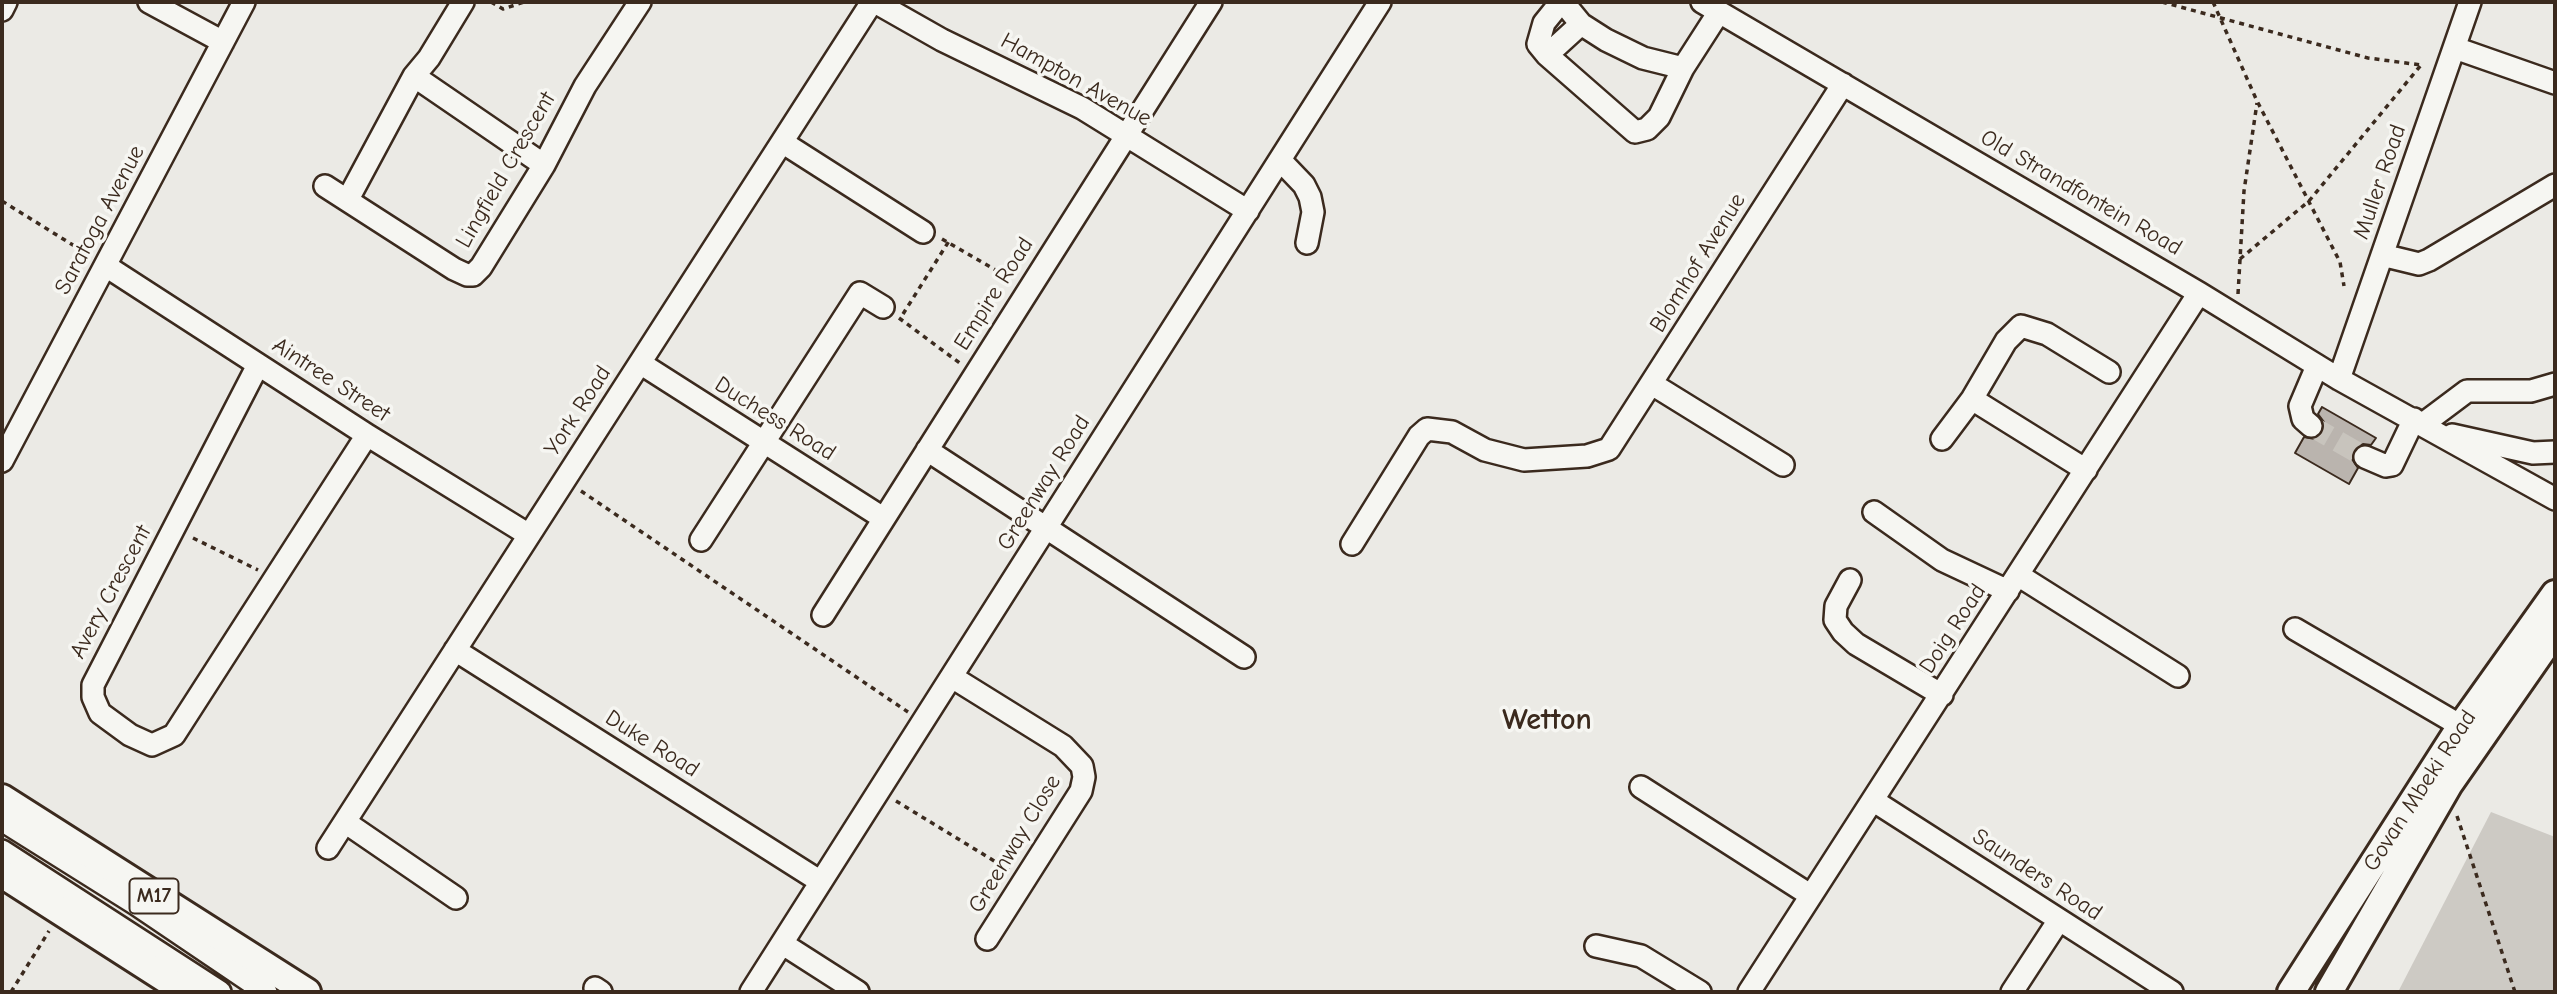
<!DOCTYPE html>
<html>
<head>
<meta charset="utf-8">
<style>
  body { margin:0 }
  #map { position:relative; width:2557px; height:994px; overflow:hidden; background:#ebeae5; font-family:"Comic Neue",sans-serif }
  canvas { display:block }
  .frame { position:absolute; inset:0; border:4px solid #3b2a1e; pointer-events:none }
</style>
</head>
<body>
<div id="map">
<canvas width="2557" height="994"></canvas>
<div class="frame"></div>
</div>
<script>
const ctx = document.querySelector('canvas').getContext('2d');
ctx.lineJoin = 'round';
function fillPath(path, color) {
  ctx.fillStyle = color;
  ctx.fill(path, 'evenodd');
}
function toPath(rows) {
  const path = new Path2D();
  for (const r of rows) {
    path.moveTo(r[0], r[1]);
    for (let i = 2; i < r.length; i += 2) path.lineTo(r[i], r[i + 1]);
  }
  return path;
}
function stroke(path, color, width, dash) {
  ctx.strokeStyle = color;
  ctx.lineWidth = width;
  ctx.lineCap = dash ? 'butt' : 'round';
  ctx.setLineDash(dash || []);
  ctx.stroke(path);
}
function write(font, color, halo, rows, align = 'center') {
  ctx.font = font + ' "Comic Neue",sans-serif';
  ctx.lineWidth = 7;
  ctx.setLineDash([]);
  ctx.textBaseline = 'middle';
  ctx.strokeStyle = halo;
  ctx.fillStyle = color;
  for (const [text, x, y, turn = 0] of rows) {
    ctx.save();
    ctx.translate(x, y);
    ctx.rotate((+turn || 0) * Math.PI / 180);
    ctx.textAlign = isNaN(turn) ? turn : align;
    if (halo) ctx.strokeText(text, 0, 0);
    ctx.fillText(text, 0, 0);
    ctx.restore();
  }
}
fillPath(toPath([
  [2491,812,2555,837,2555,992,2398,992]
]), '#cdcac4');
const building = toPath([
  [2322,407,2376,438,2371,445,2363,444,2353,451,2352,459,2358,468,2349,484,2295,453,2304,437,2315,439,2321,434,2324,422,2318,414,2322,407]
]);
fillPath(building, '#bab4ae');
stroke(building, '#3b2a1e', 2);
stroke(toPath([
  [2311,426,2365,457]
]), '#c8c4bd', 21, [21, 10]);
const minor = toPath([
  [149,2,223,42],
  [875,2,942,40,1082,108,1248,211],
  [1561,2,1544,23,1538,44,1547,55,1635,132,1647,129,1659,117,1683,68,1719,12],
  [1563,2,1581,24,1606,40,1643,58,1683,68],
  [1702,2,2199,293,2339,379,2555,499],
  [2,10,6,2],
  [2455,48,2555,83],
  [1547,55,1581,24],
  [414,76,544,165],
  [782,142,923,232],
  [1281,161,1304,185,1310,197,1313,212,1307,243],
  [325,186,454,269,467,275,473,275,481,267,544,165,585,86,640,2],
  [348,199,414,76,429,58,463,2],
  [2382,255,2419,264,2429,260,2555,185],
  [106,266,367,435,529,535],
  [640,363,883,518],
  [258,365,93,685,93,697,100,713,130,735,152,745,174,735,367,435],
  [2339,379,2470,2],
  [1652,384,1783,465],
  [1972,399,2086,470],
  [2423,424,2467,391,2531,391,2555,384],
  [2311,426,2303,419,2300,406,2317,366],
  [2452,435,2533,453,2555,452],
  [1942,439,1972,399,2006,341,2021,326,2047,334,2109,372],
  [927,450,1244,657],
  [2365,457,2386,466,2392,465,2414,419],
  [2,461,244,2],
  [1874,512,1942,560,2008,591],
  [701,540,860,293,883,307],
  [1352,544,1419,436,1427,429,1452,432,1485,450,1524,460,1587,456,1609,449,1843,84],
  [2018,575,2178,676],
  [1850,580,1836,606,1835,620,1843,632,1856,644,1942,695],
  [823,615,1211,2],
  [2295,629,2461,726],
  [455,650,821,882],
  [952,677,1063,746,1082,766,1084,777,1081,791,987,939],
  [1641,787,1810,895],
  [1874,801,2172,992],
  [2,820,136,904,266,992],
  [345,822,456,898],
  [328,848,872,2],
  [2,851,220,992],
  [783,944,858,992],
  [1596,946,1641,956,1700,992],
  [595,988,601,992],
  [751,992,1380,2],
  [1749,992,2199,293],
  [2012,992,2059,920]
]);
const major = toPath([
  [2,798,307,992],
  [2,874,186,992],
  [2291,992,2461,726,2555,594],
  [2329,992,2449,784,2555,632]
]);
stroke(minor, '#3b2a1e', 26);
stroke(major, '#3b2a1e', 32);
stroke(toPath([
  [491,2,503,9,524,2],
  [2162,2,2368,58,2421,65],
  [2213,2,2257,101,2340,262,2344,286],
  [2,201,89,255],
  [942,239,1011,279],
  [2240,259,2309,201,2421,65],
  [2238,294,2244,191,2257,103],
  [903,314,949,241],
  [899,318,961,364],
  [581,491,908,712],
  [193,538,258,570],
  [896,801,1009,870],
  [2457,816,2515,992],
  [11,992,49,931]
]), '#3b2a1e', 3.5, [5, 5]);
stroke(minor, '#f6f6f2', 21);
stroke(major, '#f6f6f2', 26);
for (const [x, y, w] of [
  [154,896,49]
]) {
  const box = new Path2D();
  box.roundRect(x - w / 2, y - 17.5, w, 35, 5);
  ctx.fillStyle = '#f6f6f2';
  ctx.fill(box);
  stroke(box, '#3b2a1e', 2);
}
write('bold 21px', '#3b2a1e', null, [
  ["M17",154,896]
]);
write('23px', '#3b2a1e', '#f6f6f2', [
  ["Hampton Avenue",1076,80,29],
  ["Lingfield Crescent",506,170,-60],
  ["Muller Road",2380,182,-71],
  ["Old Strandfontein Road",2081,193,30],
  ["Saratoga Avenue",100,220,-62],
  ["Blomhof Avenue",1698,263,-58],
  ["Empire Road",994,294,-58],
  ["Aintree Street",331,380,33],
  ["York Road",578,411,-57],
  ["Duchess Road",775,419,32],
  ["Greenway Road",1044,483,-58],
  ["Avery Crescent",111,592,-62],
  ["Doig Road",1953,629,-57],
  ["Duke Road",652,744,32],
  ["Govan Mbeki Road",2420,791,-57],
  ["Greenway Close",1015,844,-59],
  ["Saunders Road",2037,875,33]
]);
write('bold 30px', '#3b2a1e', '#f6f6f2', [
  ["Wetton",1547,721]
]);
</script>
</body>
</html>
